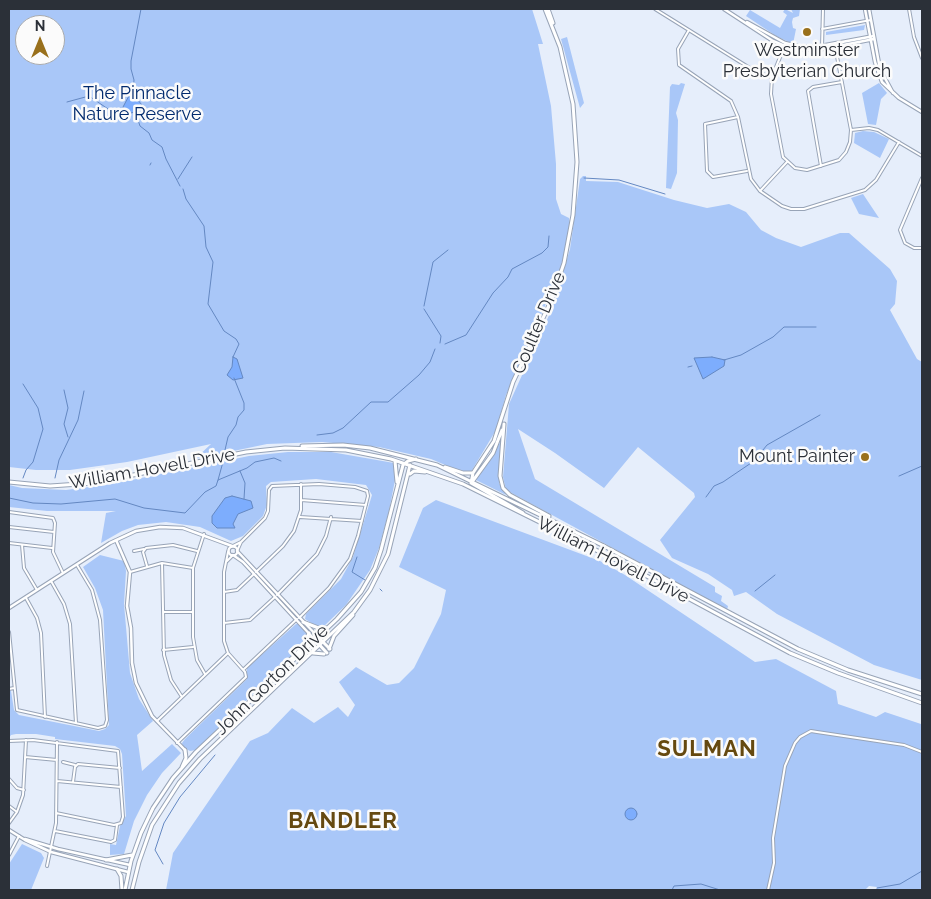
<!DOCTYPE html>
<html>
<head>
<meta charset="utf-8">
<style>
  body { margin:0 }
  #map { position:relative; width:931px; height:899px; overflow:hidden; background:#e6eefb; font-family:Raleway,sans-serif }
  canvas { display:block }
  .frame { position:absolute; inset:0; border:10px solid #2b3038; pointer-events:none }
  .north { position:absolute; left:15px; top:15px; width:50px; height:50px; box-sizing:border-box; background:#fbfbfb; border:1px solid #a8aaad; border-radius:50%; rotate:0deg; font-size:14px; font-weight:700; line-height:20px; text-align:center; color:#2b3038 }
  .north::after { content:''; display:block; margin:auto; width:18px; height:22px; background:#99701c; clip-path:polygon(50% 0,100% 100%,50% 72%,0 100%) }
</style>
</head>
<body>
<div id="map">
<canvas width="931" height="899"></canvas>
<div class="frame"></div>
<div class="north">N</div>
</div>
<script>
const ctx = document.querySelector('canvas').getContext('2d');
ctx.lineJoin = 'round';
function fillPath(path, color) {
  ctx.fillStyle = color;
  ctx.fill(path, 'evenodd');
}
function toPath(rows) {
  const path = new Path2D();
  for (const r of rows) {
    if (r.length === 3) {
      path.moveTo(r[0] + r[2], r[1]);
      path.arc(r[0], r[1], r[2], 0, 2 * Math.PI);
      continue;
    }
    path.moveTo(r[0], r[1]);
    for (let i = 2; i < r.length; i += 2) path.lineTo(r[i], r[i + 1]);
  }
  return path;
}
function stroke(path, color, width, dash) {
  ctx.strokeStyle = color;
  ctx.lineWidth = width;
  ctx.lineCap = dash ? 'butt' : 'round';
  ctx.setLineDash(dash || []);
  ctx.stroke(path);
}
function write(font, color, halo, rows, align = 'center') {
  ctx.font = font + ' Raleway,sans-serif';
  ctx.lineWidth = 5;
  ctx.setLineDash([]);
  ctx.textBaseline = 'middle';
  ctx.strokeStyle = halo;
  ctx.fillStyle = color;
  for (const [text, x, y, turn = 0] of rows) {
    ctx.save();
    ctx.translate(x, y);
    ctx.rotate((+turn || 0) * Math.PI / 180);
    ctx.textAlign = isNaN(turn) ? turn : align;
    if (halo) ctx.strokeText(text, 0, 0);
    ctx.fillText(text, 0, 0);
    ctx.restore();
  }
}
fillPath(toPath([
  [9,9,532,9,543,44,538,44,551,106,556,164,556,199,561,214,569,218,570,223,561,268,552,290,506,395,496,430,471,472,462,472,431,459,379,447,322,442,267,444,195,459,211,444,127,462,70,470,36,470,9,467],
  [25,25,55,25,55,55,25,55],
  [785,9,793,13,791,9,800,9,799,16,793,18,792,22,793,28,796,29,793,44,776,36,746,16,750,10,780,28,787,15,791,18,783,12],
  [865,25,864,30,826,35,826,32],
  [567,37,584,103,580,108,561,39],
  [681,83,685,84,676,113,678,120,677,173,671,189,666,188,670,87,672,84,679,85],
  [879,83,887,93,881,99,876,125,868,124,862,93],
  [863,131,874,132,889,139,880,158,854,143,855,133],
  [583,176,586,176,586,181,618,182,674,200,707,208,729,204,746,212,761,230,776,238,801,247,840,233,849,233,890,269,897,281,895,304,890,310,917,359,922,362,922,680,874,665,777,614,746,592,734,596,732,590,708,574,672,558,660,540,695,497,694,493,638,447,604,488,555,453,518,429,535,479,715,587,715,592,722,596,721,601,728,606,727,610,506,490,503,477,509,404,551,311,570,249,580,179],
  [863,194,879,218,859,214,851,198],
  [501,441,499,483,506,495,476,480],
  [288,452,331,452,394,463,396,475,389,511,379,548,370,570,346,605,323,627,316,626,305,619,306,614,341,579,353,557,372,495,366,485,316,479,271,482,266,486,267,505,263,516,243,536,231,541,200,527,166,522,138,525,122,531,101,543,106,513,116,511,47,511,9,507,9,485,22,488,66,490,112,484,249,456],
  [436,500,600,561,625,575,755,662,776,659,836,691,838,704,876,717,885,712,921,724,922,890,876,890,877,887,869,886,865,890,166,890,173,853,250,741,268,733,292,708,314,723,338,707,348,717,355,705,339,682,356,667,387,685,399,683,414,668,441,614,446,590,399,567,423,508],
  [100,555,124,561,126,571,124,604,130,673,139,699,153,721,137,735,142,771,172,744,181,753,162,773,147,795,134,821,124,854,110,855,110,844,116,845,120,826,126,816,122,754,120,749,115,746,55,739,55,737,36,734,16,734,11,735,9,738,9,691,11,691,14,710,19,715,99,731,105,729,109,725,103,610,95,588,83,567],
  [296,624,300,624,307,635,299,649,196,750,190,751,183,747,182,743,185,739,247,679,247,668],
  [22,844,41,853,44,858,31,890,9,890,9,864]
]), '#a9c7f8');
const water = toPath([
  [131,92,142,105,135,112,127,114,123,111,123,107,131,92],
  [233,357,237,359,243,378,233,380,227,375,232,367,233,357],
  [712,357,725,360,724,366,703,379,694,358,712,357],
  [232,496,251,501,253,508,238,514,233,524,235,528,217,528,212,523,212,516,225,498,232,496],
  [631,814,6]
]);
fillPath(water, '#7dadfd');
stroke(water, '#6488c2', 1);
stroke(toPath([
  [133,94,134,80,131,69,131,61,141,9],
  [67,102,89,96,111,111,124,111],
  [135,111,140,126,149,133,152,140,162,147,166,159,180,186],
  [150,165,151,163],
  [584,178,619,180,665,194],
  [178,179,192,157],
  [183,189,186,199,204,226,206,247,213,262,208,304,224,331,236,339,239,344,233,357],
  [424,306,433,262,448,250],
  [424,309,441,336,440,343],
  [445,344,466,335,493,293,508,277,512,269,542,253,548,247,549,236],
  [724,360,741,355,773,337,784,327,816,327],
  [688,367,692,366],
  [23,384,38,408,43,429,33,462,26,470,23,478],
  [64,390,68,408,64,424,68,437],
  [317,435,333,433,343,428,371,402,388,402,419,375,430,362,435,349],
  [225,450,228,437,236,425,238,417,244,410,244,403,234,378],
  [240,471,245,483,244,499],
  [899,476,922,466],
  [55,478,59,460,78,420,84,391],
  [218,480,223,462],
  [706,497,714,486,723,482,754,461,767,445,820,415],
  [9,498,33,503,61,504,115,499,144,508,185,513,205,492,216,486,218,480,247,468,255,462,274,458,281,461],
  [357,557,352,572,365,580],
  [380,589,382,591],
  [755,591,775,575],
  [163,864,155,850,164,823,180,797,215,755],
  [877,888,900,884,922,871],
  [672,890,674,886,701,884,720,890]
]), '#6488c2', 1);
const minor = toPath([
  [655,9,753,70,771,77],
  [909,9,914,37,922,58],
  [822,29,871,20],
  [689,30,678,49,679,65,731,101,738,117,751,179,760,191,782,206,791,209,804,209,865,190,876,180,899,142],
  [785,45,772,77,771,94,783,157,795,168,807,170,839,160,846,152,850,142,851,130,835,46],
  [822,47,823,9],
  [738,117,705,124,707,171,713,177,747,171],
  [851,130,869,128,878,130,922,156],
  [821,166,808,91,813,87,842,82],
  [922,178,900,230,905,243,914,248,922,248],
  [760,191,787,162],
  [301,500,366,505],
  [9,512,53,518,55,523,53,552,63,573],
  [300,517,362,521],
  [9,527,54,532],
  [204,534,193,568,193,637,197,660,205,674],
  [9,543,52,548],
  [22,545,24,568,37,590],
  [233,546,241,542,265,518,268,511,269,490,272,486,319,484,355,487,367,491,368,496,358,536,350,559,329,588,299,618],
  [134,551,144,549],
  [237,551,241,542],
  [227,561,233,555],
  [162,563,164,655,171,680,182,697],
  [147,566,143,552,146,548,173,545,197,551],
  [130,572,162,563,193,568],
  [256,572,283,546,294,531,301,510,301,484],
  [51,581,64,604,70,624,76,723],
  [224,592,237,590,254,574],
  [277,595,317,554,326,536,331,517],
  [26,598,37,618,41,633,45,717],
  [163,612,193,612],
  [224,623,250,620,275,597],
  [9,632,17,710,98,728,105,726,107,720,100,620,92,590,77,565],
  [163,650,193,647],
  [244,669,297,619],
  [9,689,14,688],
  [157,721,228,653],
  [9,741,33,740,118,751,123,817,121,823,114,825,56,813],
  [177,743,246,677,245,672,228,653,224,641,224,572,228,552],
  [25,757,57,760],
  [63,762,75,765],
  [9,779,17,788,24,790],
  [57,781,121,787],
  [73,782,75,767,78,764,120,768],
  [9,806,17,812],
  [9,823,17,812,23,795,26,740],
  [55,831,111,842,115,840,117,825],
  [9,855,19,836],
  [47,866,56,823,57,742],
  [768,890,774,863,773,838,785,766,795,743,800,737,811,731,817,732,904,745,922,752]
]);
const tertiary = toPath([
  [724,9,773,41,792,49,818,50,874,39],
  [865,9,875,62,882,82,899,98,922,112],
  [869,9,880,69,893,93],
  [747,22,785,43,798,46,815,47,874,36],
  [116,540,130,572,127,606,131,628,132,663,136,683,152,716,185,750],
  [233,551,4.5],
  [237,551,318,637],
  [233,555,243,562,315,640],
  [9,608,110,543,136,531,160,527,183,528,232,546],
  [9,830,25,840,51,852,128,872],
  [25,839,58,849,130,865]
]);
const secondary = toPath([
  [318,637,330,649],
  [315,640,327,653]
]);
const primary = toPath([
  [548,9,553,23],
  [504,424,500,476,503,488,510,495,549,516],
  [302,446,343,445,370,448,437,465,602,545,798,649,848,670,922,694],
  [395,461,397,482],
  [445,467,463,473,472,473],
  [410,474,414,471,425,472],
  [9,482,50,486,94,483,246,452,285,448,346,450,391,459,463,484,628,566,790,653,838,673,922,703],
  [472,482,493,453,502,430],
  [471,483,473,473,494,441,513,382,551,301,564,263,573,215,577,162,573,104,560,47,545,9],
  [471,483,523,513],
  [303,622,321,629,326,628],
  [329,649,334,636,353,615],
  [313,653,324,654],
  [286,667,288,662,303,647,309,633],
  [182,767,186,758,185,750],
  [106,860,132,855],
  [117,869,121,876,122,890],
  [125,890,131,861,141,833,153,808,173,778,196,752,337,619,361,592,375,568,381,550,403,465,408,461,416,459],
  [132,890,139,862,152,825,179,783,200,759,354,612,370,590,388,554,410,465]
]);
stroke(minor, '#98a4b7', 4);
stroke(tertiary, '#98a4b7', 4.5);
stroke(secondary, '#98a4b7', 5);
stroke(primary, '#98a4b7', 5);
stroke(minor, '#fff', 2);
stroke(tertiary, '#fff', 2.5);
stroke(secondary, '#fff', 3);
stroke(primary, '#fff', 3);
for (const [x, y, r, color] of [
  [807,32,5,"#99701c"],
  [865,457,5,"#99701c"]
]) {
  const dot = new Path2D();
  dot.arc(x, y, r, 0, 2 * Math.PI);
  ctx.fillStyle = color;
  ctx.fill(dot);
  stroke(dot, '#fbfbfb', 2);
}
write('18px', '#2b3038', '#fbfbfb', [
  ["Westminster",807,51],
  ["Presbyterian Church",807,72],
  ["Mount Painter",855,457,"right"]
]);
write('18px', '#012a6e', '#fbfbfb', [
  ["The Pinnacle",137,94],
  ["Nature Reserve",137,115]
]);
write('18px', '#2b3038', '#fbfbfb', [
  ["Coulter Drive",539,323,-67],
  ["William Hovell Drive",152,469,-10],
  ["William Hovell Drive",613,560,27],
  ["John Gorton Drive",272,680,-44]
]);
ctx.letterSpacing = '1px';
write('bold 22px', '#654910', '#fbfbfb', [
  ["SULMAN",707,749],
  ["BANDLER",343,821]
]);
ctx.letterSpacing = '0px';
</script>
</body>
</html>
